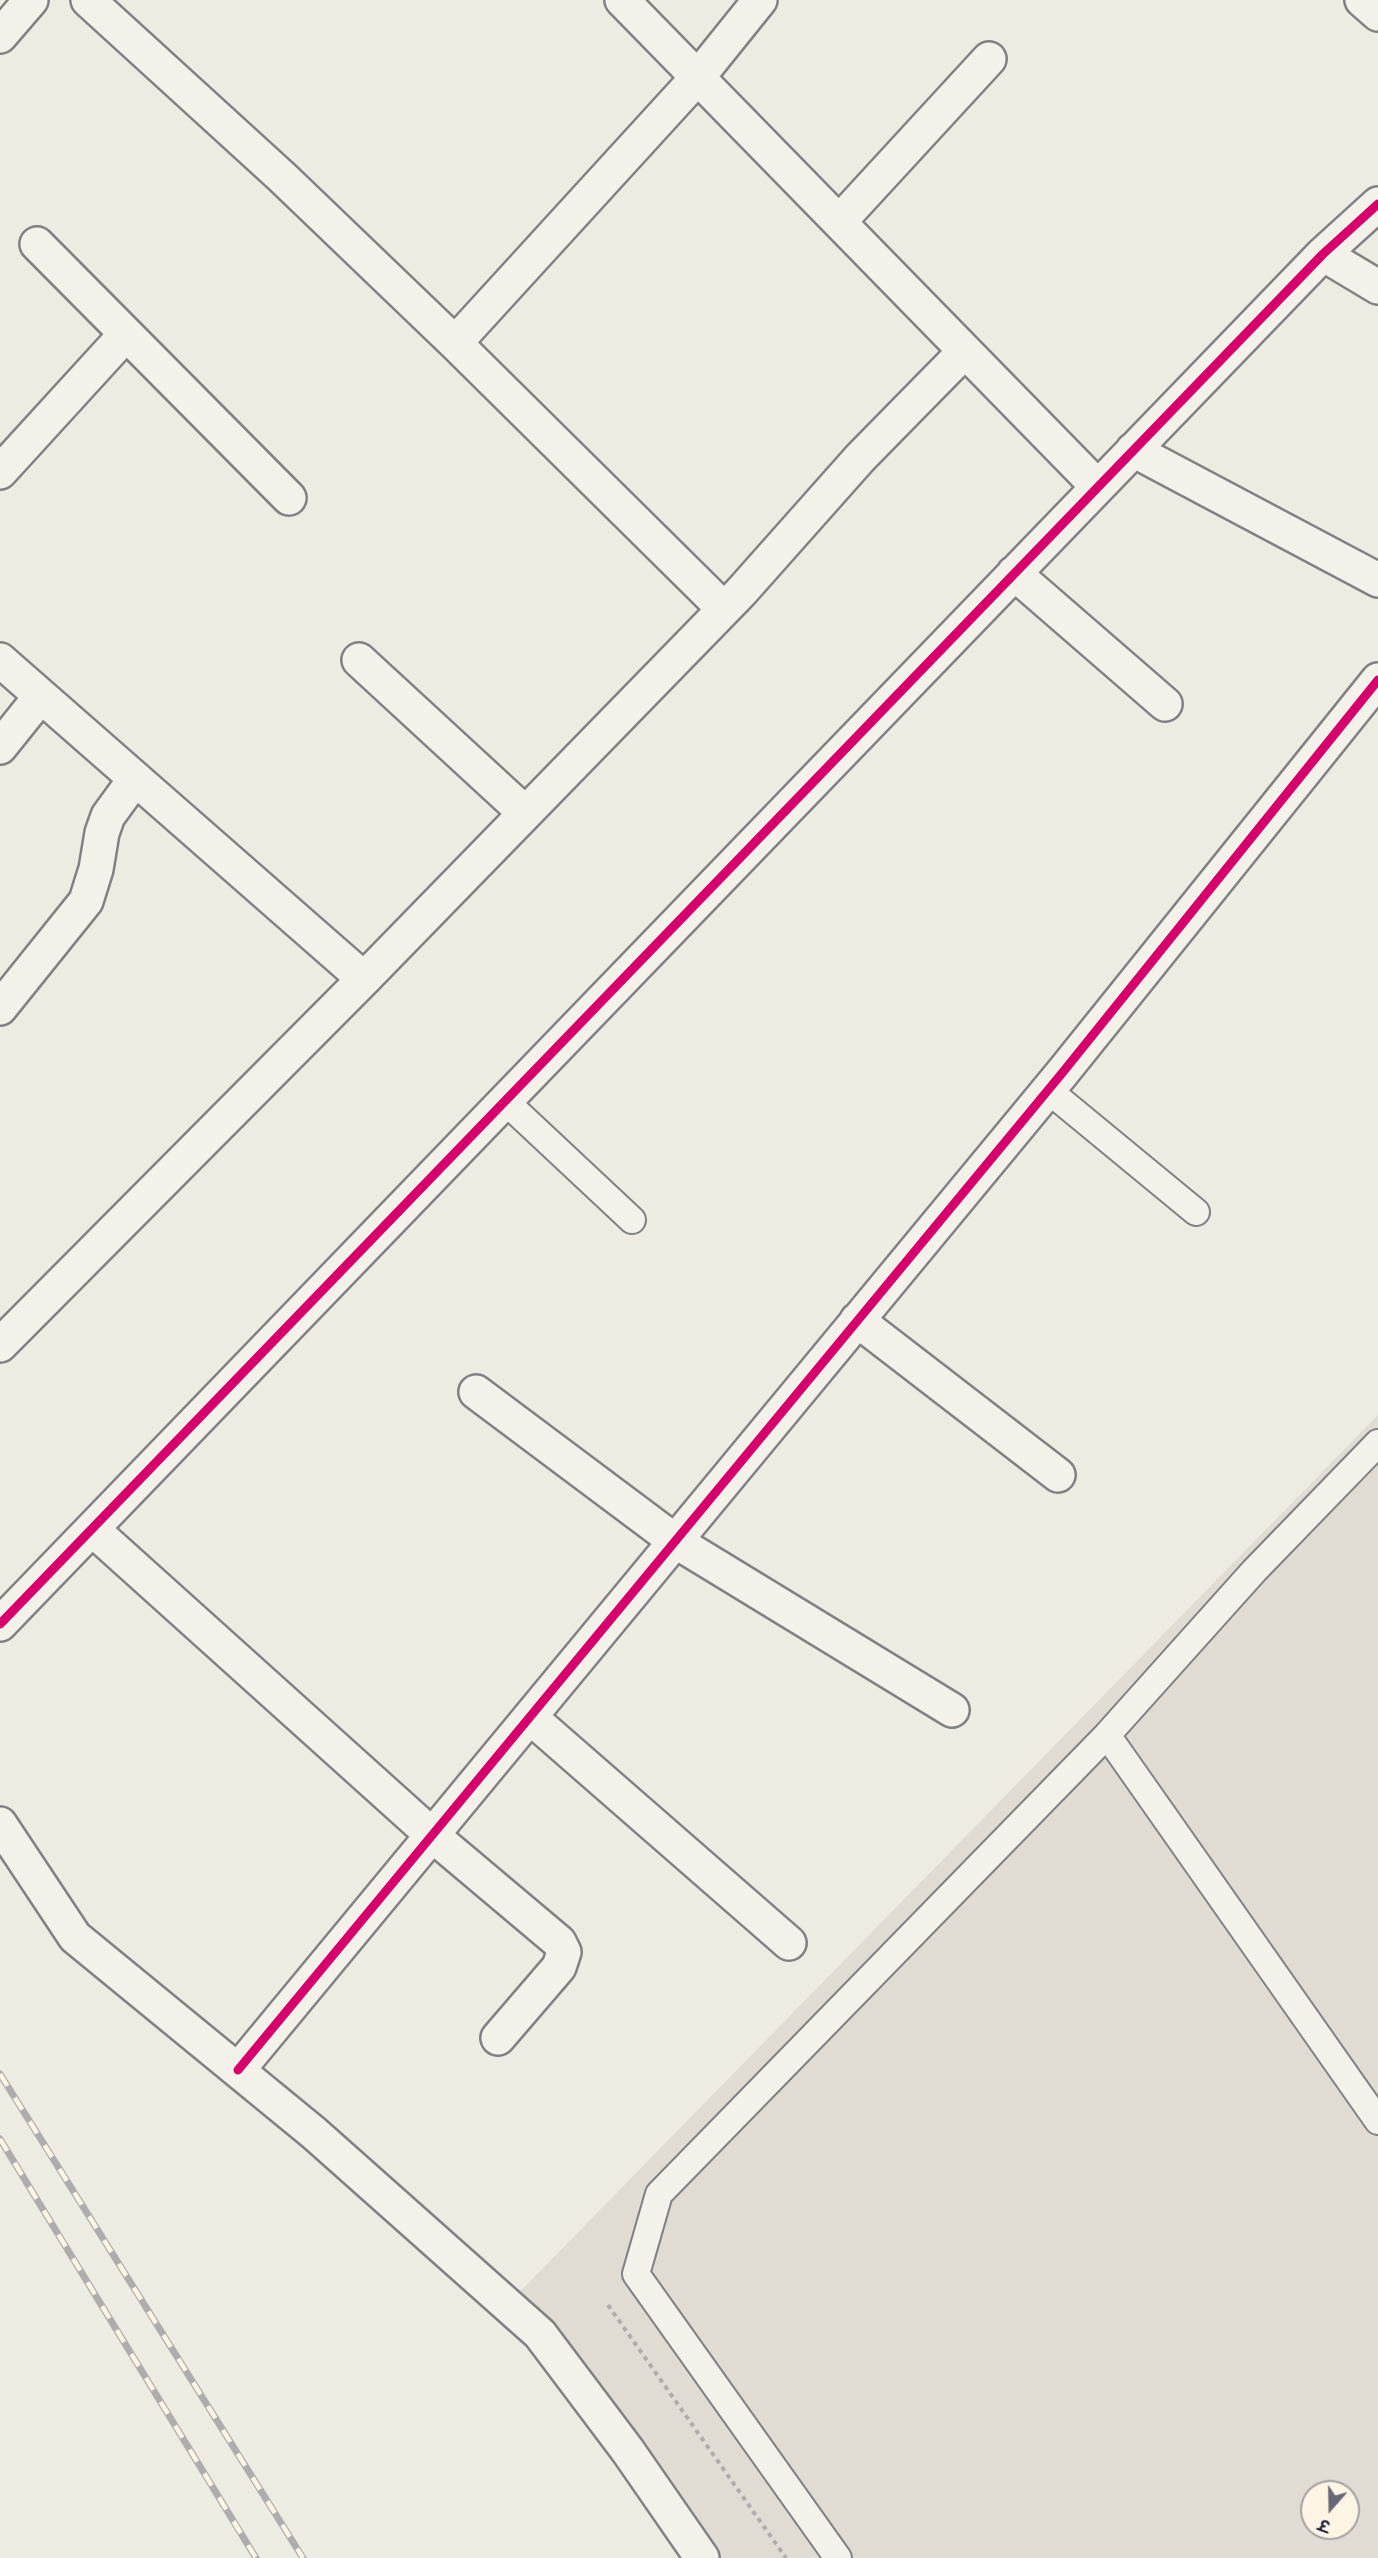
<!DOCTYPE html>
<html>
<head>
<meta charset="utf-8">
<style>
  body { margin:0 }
  #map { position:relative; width:1378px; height:2558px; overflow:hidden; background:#eeebe3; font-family:"Architects Daughter","Playpen Sans Deva",sans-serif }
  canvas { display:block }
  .north { position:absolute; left:1300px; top:2480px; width:60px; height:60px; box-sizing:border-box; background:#fcf5e5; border:2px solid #a5a1a1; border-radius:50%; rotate:200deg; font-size:16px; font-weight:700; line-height:24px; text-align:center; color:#22223b }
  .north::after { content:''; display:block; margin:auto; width:21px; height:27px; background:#696876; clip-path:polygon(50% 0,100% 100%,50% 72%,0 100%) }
</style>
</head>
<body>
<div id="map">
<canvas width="1378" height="2558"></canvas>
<div class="north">उ</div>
</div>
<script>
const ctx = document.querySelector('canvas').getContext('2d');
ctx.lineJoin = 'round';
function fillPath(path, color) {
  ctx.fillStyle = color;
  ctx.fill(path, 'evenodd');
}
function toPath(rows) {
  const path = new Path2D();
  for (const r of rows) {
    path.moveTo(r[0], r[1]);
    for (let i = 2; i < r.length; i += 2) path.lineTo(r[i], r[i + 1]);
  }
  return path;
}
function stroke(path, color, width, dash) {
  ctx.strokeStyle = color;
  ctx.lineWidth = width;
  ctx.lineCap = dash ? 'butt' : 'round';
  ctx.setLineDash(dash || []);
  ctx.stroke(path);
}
fillPath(toPath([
  [1378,1415,1378,2558,686,2558,501,2311],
  [1312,2492,1348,2492,1348,2528,1312,2528]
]), '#e0dcd4');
const lane = toPath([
  [1048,1090,1196,1212],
  [505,1101,632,1220],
  [1107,1735,1378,2121],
  [838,2558,636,2274,659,2194,1107,1735,1254,1571,1378,1443]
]);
const street = toPath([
  [88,0,282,177,455,343,724,609],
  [622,0,1098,487],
  [1362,0,1378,14],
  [0,36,31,0],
  [839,222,989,59],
  [37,244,289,498],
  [1323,254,1378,287],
  [455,343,698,77,760,0],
  [1133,450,1378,580],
  [0,472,126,334],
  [1014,573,1165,704],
  [0,660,364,979],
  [359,660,524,812],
  [0,747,41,696],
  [0,1008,86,901,96,869,102,833,108,816,135,779],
  [857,1320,1058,1475],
  [0,1345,364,979,741,592,860,458,965,351],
  [476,1392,675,1541,952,1710],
  [92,1529,432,1835,559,1942,564,1952,559,1967,498,2038],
  [0,1624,1323,254,1378,204],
  [530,1717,789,1943],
  [0,1824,75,1937,314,2133,540,2334,628,2451,702,2558],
  [238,2070,1063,1072,1378,680]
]);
stroke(lane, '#828182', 30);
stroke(street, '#828182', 38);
stroke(toPath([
  [608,2305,786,2558]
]), '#afadac', 4, [4.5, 4.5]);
stroke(lane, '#f4f1eb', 26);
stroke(street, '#f4f1eb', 33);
const rail = toPath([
  [0,2074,303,2558],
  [0,2139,256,2558]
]);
stroke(rail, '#afadac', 7);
stroke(rail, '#fcf5e5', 4.5, [14]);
stroke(toPath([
  [0,1624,1323,254,1378,204],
  [238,2070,1063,1072,1378,680]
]), '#d6006c', 9);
</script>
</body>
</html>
